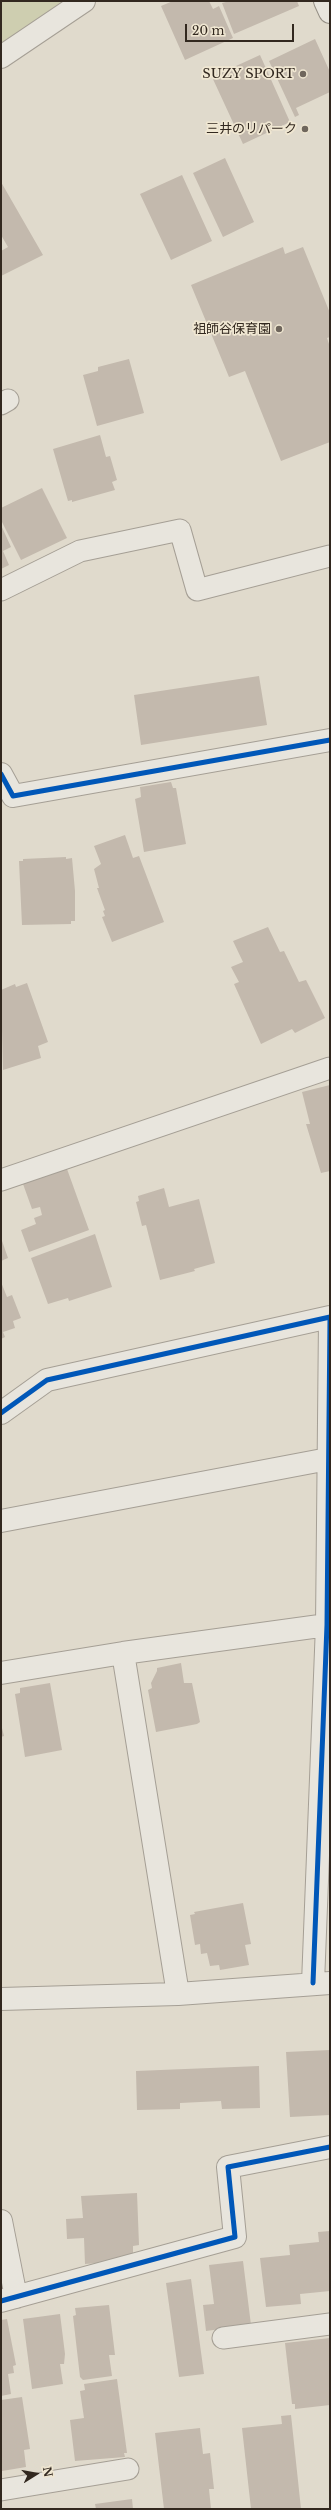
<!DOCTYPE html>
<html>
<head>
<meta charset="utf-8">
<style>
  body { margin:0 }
  #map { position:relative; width:331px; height:2510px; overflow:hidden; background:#e0dacc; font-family:"Libre Baskerville",serif }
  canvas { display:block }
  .frame { position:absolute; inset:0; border:2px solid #32281f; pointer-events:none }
  .north { position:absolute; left:16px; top:2454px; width:40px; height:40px; -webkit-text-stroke:3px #f0e7d2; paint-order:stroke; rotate:79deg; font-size:11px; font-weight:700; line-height:16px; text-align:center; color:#32281f }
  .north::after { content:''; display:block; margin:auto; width:14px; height:18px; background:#32281f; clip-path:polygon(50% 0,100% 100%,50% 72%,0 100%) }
  .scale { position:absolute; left:185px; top:24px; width:109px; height:18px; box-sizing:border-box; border:2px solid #32281f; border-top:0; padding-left:5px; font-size:12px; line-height:14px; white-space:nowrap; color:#32281f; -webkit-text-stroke:3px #f0e7d2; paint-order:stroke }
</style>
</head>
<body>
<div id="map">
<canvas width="331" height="2510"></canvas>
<div class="frame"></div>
<div class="north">N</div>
<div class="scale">20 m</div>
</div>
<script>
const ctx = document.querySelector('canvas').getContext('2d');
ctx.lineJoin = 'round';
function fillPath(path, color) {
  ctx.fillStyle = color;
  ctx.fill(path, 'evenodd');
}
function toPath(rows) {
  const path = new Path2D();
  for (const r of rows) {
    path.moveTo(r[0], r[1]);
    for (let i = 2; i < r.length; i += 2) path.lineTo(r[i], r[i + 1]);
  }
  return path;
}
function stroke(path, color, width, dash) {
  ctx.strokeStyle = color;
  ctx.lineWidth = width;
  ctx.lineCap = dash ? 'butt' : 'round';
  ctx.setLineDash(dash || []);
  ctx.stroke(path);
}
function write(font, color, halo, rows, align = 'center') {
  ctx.font = font + ' "Libre Baskerville","Noto Sans JP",serif';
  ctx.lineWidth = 3.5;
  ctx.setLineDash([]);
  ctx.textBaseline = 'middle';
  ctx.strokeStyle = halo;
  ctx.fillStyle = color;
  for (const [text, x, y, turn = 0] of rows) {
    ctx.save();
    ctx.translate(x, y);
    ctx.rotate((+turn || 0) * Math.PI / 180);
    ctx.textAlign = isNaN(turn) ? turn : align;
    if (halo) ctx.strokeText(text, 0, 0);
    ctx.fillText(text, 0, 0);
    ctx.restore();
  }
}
fillPath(toPath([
  [1,1,70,1,1,44]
]), '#ceceb0');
fillPath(toPath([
  [173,1,209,1,213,9,219,6,233,38,185,60,161,6],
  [230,1,297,1,299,6,234,34,222,3],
  [315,39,330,72,330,92,296,108,299,115,295,117,269,61],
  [260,55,290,122,243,144,212,77],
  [225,158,254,222,223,237,193,173],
  [182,175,212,241,171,260,140,194],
  [1,182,43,255,1,276,1,251,8,247,1,235],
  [283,247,285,254,303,247,330,313,330,337,327,338,330,347,330,442,281,461,245,371,229,377,191,285],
  [129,359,144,413,97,426,83,375,98,371,98,367],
  [100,435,106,457,110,456,117,480,112,482,115,490,72,502,72,500,68,501,53,449],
  [42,488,67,538,21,560,1,520,1,508],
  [1,525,11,547,3,551,9,565,1,569],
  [259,676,267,725,141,745,134,695],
  [171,782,173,788,176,788,186,844,144,852,135,799,141,797,140,787],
  [125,835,133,858,139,856,164,922,112,942,102,917,105,916,103,911,105,910,97,888,99,888,94,869,101,864,94,846],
  [66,857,66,859,72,858,75,891,75,921,71,921,71,924,22,925,19,861,23,861,23,859],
  [268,927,280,952,284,951,299,982,306,980,325,1018,295,1033,292,1029,261,1044,234,984,239,982,231,967,243,962,233,941],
  [27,983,48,1042,38,1046,41,1058,3,1070,1,990,15,984,16,987],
  [330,1085,330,1171,321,1173,306,1124,310,1124,302,1092],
  [67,1169,89,1230,29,1252,21,1230,36,1224,34,1218,42,1215,40,1207,32,1209,23,1184],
  [164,1188,169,1207,199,1199,215,1263,194,1269,195,1271,160,1280,146,1225,142,1226,136,1202,139,1201,138,1196],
  [95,1234,112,1287,69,1301,68,1298,48,1304,31,1258],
  [1,1238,8,1258,1,1261],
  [1,1282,7,1297,12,1295,21,1318,13,1321,15,1328,3,1332,5,1337,1,1339],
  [181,1663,184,1683,192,1683,200,1722,197,1724,156,1732,148,1690,152,1688,151,1683,157,1671,157,1668],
  [50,1683,62,1750,25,1757,15,1694,20,1693,20,1688],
  [1,1724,4,1736,1,1737],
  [243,1903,251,1944,245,1945,249,1965,220,1970,219,1965,210,1966,207,1953,201,1954,200,1944,195,1945,190,1915,195,1914,194,1912],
  [330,2050,330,2115,290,2117,286,2052],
  [259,2066,260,2108,222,2109,221,2101,180,2103,180,2109,137,2110,136,2071],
  [137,2193,139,2245,133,2246,133,2254,127,2254,128,2261,85,2264,84,2238,67,2239,66,2219,83,2218,81,2196],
  [330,2231,330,2291,300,2294,301,2304,266,2307,260,2258,290,2255,289,2245,319,2242,318,2232],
  [243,2261,251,2325,206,2331,203,2305,214,2304,209,2265],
  [191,2279,204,2374,179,2377,166,2283],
  [109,2305,115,2355,109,2355,112,2376,83,2380,80,2377,73,2316,76,2315,75,2308],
  [60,2314,65,2354,64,2364,60,2364,63,2384,32,2389,23,2319],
  [7,2319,16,2365,13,2366,14,2373,8,2374,11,2394,1,2396,1,2320],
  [330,2338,330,2405,295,2409,295,2404,292,2404,285,2343],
  [117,2379,127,2453,124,2453,125,2457,75,2461,70,2420,84,2418,80,2391,85,2390,84,2384],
  [22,2397,30,2449,24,2450,26,2467,2,2471,1,2400],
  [291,2415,301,2509,251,2509,242,2428,282,2424,281,2416],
  [200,2428,203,2454,210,2453,214,2489,209,2489,211,2509,164,2509,155,2433],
  [132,2499,133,2509,96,2509,95,2504]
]), '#c3b9ad');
const service = toPath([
  [1,404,8,400],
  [1,590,80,551,180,530,197,590,330,556],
  [1,1180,330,1068],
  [223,2338,330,2324],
  [1,2490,128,2469]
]);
const minor = toPath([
  [1,57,84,1],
  [1,774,13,796,330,740],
  [1,1413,47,1380,330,1317],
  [1,1521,328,1459],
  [123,1653,178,1994],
  [1,1673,123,1653,327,1625],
  [313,1983,327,1625,330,1319],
  [1,1999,178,1994,330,1983],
  [1,2221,16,2297],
  [1,2301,235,2237,228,2167,330,2147]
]);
const secondary = toPath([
  [325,1,330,12]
]);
stroke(service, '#a59f95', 23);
stroke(minor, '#a59f95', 24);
stroke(secondary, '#958f85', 24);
stroke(service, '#e8e5dd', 21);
stroke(minor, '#e8e5dd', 22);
stroke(secondary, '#e8e5dd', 22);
stroke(toPath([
  [1,774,13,796,330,740],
  [1,1413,47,1380,330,1317],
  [313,1983,327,1625,330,1319],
  [1,2301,235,2237,228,2167,330,2147]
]), '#0057b8', 5);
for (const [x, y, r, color] of [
  [303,74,4,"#6f665c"],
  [305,129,4,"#6f665c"],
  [279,329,4,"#6f665c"]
]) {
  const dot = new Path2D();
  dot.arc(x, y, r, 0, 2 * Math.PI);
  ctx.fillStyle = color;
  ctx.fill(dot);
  stroke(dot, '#f0e7d2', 1.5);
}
write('13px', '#32281f', '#f0e7d2', [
  ["SUZY SPORT",295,74],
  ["三井のリパーク",297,129],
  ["祖師谷保育園",271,329]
], 'right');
</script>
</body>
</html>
